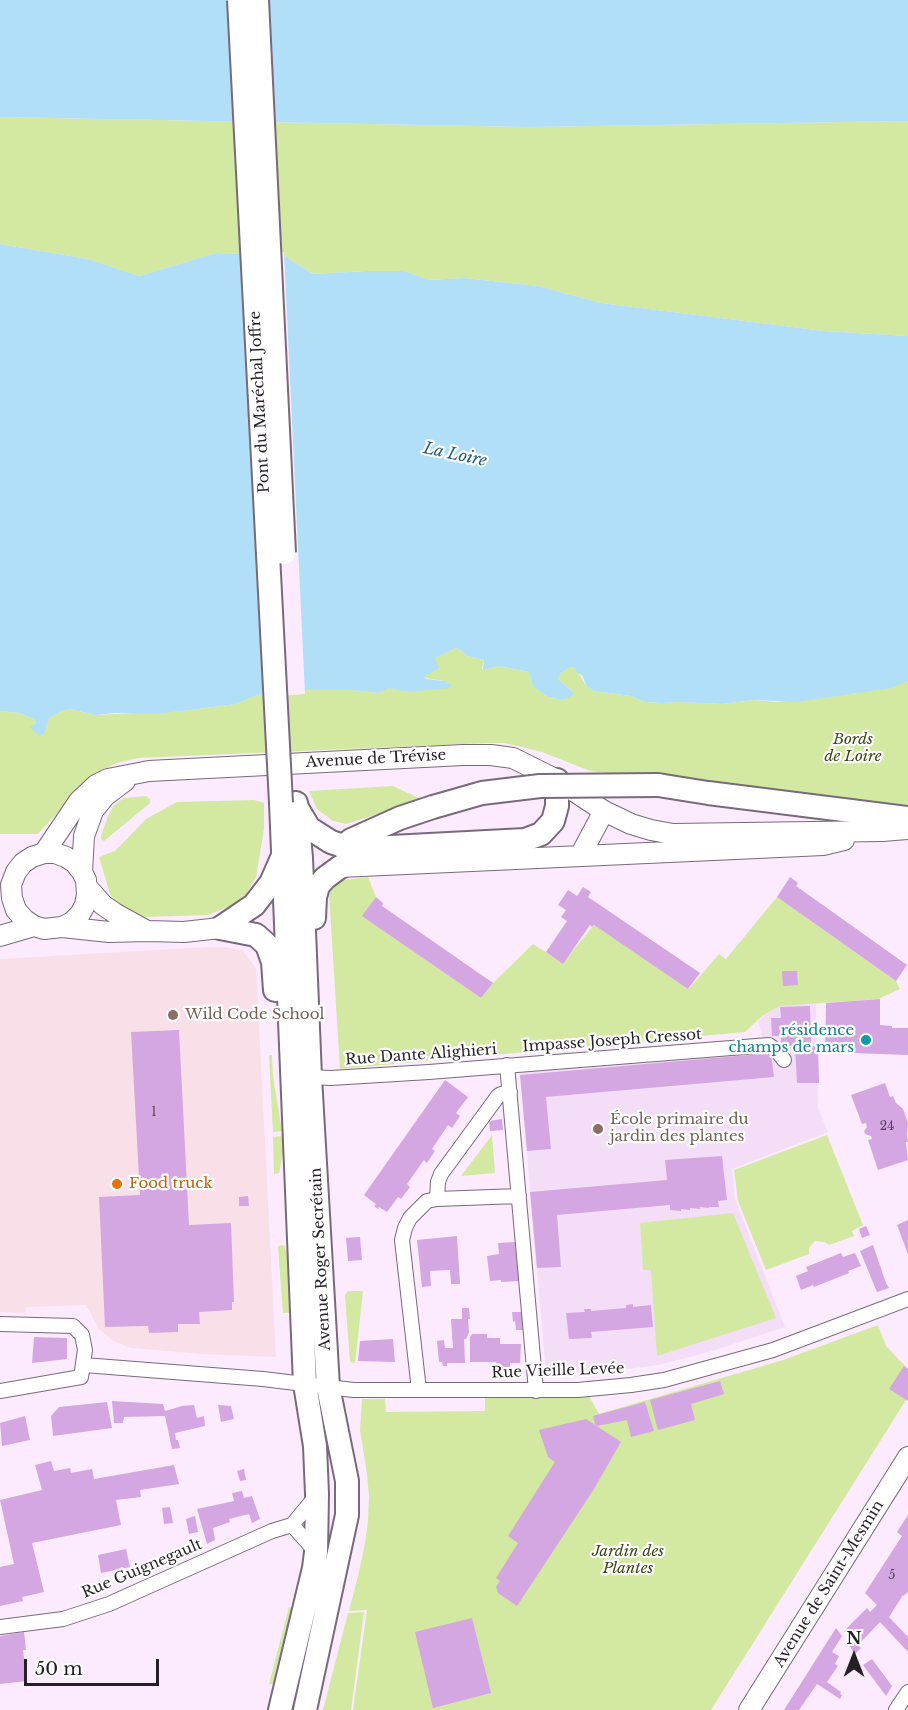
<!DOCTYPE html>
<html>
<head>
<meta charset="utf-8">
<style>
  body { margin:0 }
  #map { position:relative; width:908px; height:1710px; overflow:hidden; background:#fcebfe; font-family:"Libre Baskerville",serif }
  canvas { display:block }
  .north { position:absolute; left:824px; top:1626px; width:60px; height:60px; -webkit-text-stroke:4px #fff; paint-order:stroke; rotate:0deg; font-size:16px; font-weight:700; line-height:24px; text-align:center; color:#251f26 }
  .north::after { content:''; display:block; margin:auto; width:21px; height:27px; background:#251f26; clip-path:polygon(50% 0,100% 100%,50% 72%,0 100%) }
  .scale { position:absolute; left:24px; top:1659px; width:135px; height:27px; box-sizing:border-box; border:3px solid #251f26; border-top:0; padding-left:8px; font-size:18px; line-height:21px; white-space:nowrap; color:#251f26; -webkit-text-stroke:4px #fff; paint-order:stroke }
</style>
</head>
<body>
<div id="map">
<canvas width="908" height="1710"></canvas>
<div class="north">N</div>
<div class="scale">50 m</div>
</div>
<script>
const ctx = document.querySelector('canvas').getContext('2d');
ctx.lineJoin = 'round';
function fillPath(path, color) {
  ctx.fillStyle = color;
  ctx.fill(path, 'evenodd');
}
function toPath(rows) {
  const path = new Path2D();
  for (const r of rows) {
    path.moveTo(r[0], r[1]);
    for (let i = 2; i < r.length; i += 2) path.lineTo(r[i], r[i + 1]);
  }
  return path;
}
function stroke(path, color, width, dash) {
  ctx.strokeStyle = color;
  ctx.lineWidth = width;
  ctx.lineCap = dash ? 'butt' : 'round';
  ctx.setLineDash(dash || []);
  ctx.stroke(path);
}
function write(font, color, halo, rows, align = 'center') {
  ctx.font = font + ' "Libre Baskerville",serif';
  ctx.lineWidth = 4.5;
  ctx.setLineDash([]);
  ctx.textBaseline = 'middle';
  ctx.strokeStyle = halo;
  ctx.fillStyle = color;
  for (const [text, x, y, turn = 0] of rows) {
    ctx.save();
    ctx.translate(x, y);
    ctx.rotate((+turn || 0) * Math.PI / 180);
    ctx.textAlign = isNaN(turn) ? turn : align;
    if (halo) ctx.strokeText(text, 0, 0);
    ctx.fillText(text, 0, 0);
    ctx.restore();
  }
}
fillPath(toPath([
  [207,947,224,947,242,950,256,968,276,1357,202,1354,131,1348,113,1341,99,1329,86,1305,27,1307,25,1313,0,1312,0,959]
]), '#f9e0e8');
fillPath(toPath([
  [816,1003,818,1108,828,1132,732,1169,735,1199,785,1327,709,1352,658,1365,597,1373,546,1374,520,1072,766,1052,758,1021,763,1016,780,1006]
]), '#f4def7');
fillPath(toPath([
  [0,117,529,127,908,121,908,336,824,331,601,303,538,286,464,278,429,280,404,271,366,271,313,274,283,255,216,253,139,276,88,259,0,244],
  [456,648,459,649,467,656,484,660,482,668,483,670,499,666,529,672,531,682,549,697,557,699,565,699,573,692,558,679,561,673,569,667,575,667,587,687,594,691,631,696,645,702,662,703,679,702,722,704,753,700,778,702,857,693,908,681,908,809,590,771,542,752,505,743,487,743,138,758,117,763,102,770,88,780,38,834,0,834,0,711,20,713,34,719,36,723,34,725,45,732,49,718,62,711,71,709,95,715,182,711,236,704,257,695,307,690,352,690,378,693,389,687,408,692,445,681,424,678,435,658],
  [393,786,423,800,346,824,333,821,317,809,309,791],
  [146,796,150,799,150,803,104,841,101,839,101,836,108,816,114,805,124,798],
  [254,800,264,803,264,829,256,877,246,894,230,906,208,915,146,917,133,913,117,903,110,894,99,857,115,851,146,819,177,802],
  [368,877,376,897,363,916,481,998,493,983,533,944,563,963,594,925,689,989,719,954,726,959,777,897,896,981,900,989,878,999,780,1006,762,1016,745,1032,340,1069,329,894,338,881],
  [269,1055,272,1055,273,1077,282,1131,273,1132],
  [492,1135,495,1173,461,1176],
  [827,1135,863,1225,852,1231,854,1236,829,1245,824,1242,815,1241,809,1248,809,1254,766,1270,738,1201,734,1170],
  [283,1136,284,1149,279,1173,274,1174,273,1137],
  [733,1213,776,1318,657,1356,651,1270,643,1270,640,1223],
  [284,1245,289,1259,291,1313,283,1313,278,1246],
  [348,1291,363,1291,355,1363,350,1362,345,1295],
  [878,1325,886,1346,908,1369,908,1400,906,1400,711,1710,353,1710,367,1610,349,1611,359,1572,365,1543,368,1521,369,1496,367,1474,360,1430,362,1399,385,1399,386,1412,485,1411,485,1398,589,1396,599,1414,783,1360],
  [289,1607,293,1608,273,1684,269,1684],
  [364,1612,351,1710,323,1710,348,1613]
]), '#d3e8a1');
fillPath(toPath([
  [0,0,908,0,908,121,529,127,0,117],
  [0,244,88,259,139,276,216,253,283,255,313,274,366,271,404,271,429,280,464,278,538,286,601,303,824,331,908,336,908,681,891,688,796,702,753,700,722,704,679,702,662,703,645,702,631,696,594,691,587,687,582,675,577,673,575,667,570,667,561,673,558,679,573,692,573,695,565,699,557,699,549,697,535,688,531,682,529,672,499,666,483,670,484,660,467,656,459,649,456,648,435,658,439,668,424,677,426,679,445,681,451,685,451,687,448,688,408,692,389,688,378,693,352,690,307,690,257,695,236,704,182,711,150,714,116,713,95,715,71,709,62,711,49,718,45,732,40,736,30,727,36,723,34,719,20,713,0,711]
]), '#b1dff7');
fillPath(toPath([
  [241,251,284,252,305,694,263,697]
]), '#fcebfe');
fillPath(toPath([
  [790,877,798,883,796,886,907,965,896,981,777,897],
  [583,887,591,892,588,897,700,973,688,989,594,925,592,927,590,925,563,964,546,952,567,921,561,917,566,910,558,905,568,890,577,896],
  [376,897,383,903,382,906,493,983,481,998,362,916],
  [782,971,797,971,798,985,783,986],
  [880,999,880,1025,892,1026,892,1028,908,1028,908,1055,825,1052,826,1003],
  [810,1006,811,1046,818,1045,819,1083,797,1083,795,1046,781,1046,781,1036,772,1036,771,1018,781,1018,780,1007],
  [179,1030,189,1225,231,1223,234,1302,232,1302,232,1310,199,1312,200,1324,178,1324,178,1332,149,1333,148,1326,105,1327,99,1197,140,1195,131,1032],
  [771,1053,774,1077,546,1097,551,1149,527,1151,520,1075],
  [445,1080,468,1097,456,1113,460,1116,452,1128,448,1125,432,1149,435,1151,427,1163,424,1160,407,1184,410,1187,401,1199,398,1197,387,1212,379,1207,378,1209,374,1206,376,1204,364,1195],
  [885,1083,890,1097,893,1096,896,1103,903,1109,908,1123,907,1134,908,1142,906,1142,908,1160,878,1170,868,1140,872,1139,871,1136,865,1134,864,1131,867,1127,866,1123,862,1124,851,1095],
  [502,1119,503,1130,490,1131,489,1121],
  [722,1156,727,1200,718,1201,719,1207,709,1207,709,1208,700,1207,700,1209,690,1208,690,1210,681,1209,681,1211,670,1210,670,1205,557,1215,561,1267,537,1268,530,1192,667,1180,665,1160],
  [248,1196,249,1206,239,1206,239,1197],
  [908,1220,908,1254,897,1225],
  [866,1226,870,1235,862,1238,859,1229],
  [457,1236,460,1284,451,1284,450,1270,430,1271,431,1286,422,1287,417,1240],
  [360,1237,362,1260,348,1261,346,1238],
  [515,1242,519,1281,501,1282,501,1280,490,1281,487,1256,499,1254,498,1243],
  [873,1245,886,1283,889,1288,877,1292,860,1251],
  [841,1253,843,1257,855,1253,861,1266,848,1271,849,1273,814,1287,813,1285,801,1290,796,1276,808,1271,806,1267],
  [633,1304,633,1307,651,1305,653,1327,591,1332,592,1338,569,1339,566,1313,585,1312,584,1309,591,1309,591,1311,626,1308,626,1305],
  [462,1308,469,1308,470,1319,468,1319,469,1332,466,1339,464,1339,465,1363,447,1363,447,1366,443,1366,442,1362,439,1362,437,1341,444,1340,445,1348,453,1348,451,1319,462,1319],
  [512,1312,522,1312,524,1330,516,1330,515,1321,513,1322],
  [472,1334,487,1334,487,1338,500,1338,500,1344,521,1344,520,1363,510,1363,510,1370,496,1369,496,1362,470,1362,470,1337],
  [34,1337,67,1338,67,1359,32,1363],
  [393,1339,395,1362,358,1361,360,1341],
  [904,1366,908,1369,908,1401,889,1389],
  [720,1381,724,1394,691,1404,695,1420,658,1430,650,1400],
  [112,1401,163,1404,165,1411,182,1406,194,1405,197,1418,204,1416,205,1426,175,1433,176,1440,178,1440,180,1448,172,1449,165,1416,124,1417,123,1423,114,1423],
  [107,1402,112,1428,53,1436,51,1416,59,1407],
  [645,1402,654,1431,631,1437,627,1420,597,1426,595,1424,593,1416],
  [218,1405,231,1406,234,1419,221,1422],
  [25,1416,30,1440,2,1446,0,1423],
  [586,1419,621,1442,594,1489,517,1606,498,1593,496,1587,500,1581,496,1578,518,1543,508,1536,555,1462,548,1457,539,1430],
  [51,1461,54,1471,70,1468,71,1473,92,1469,94,1479,174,1465,179,1484,140,1490,141,1497,116,1500,121,1525,32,1543,44,1592,22,1597,23,1601,0,1606,0,1567,14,1564,0,1500,42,1490,35,1465],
  [244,1469,246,1480,240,1481,237,1471],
  [242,1491,244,1498,252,1496,260,1519,252,1523,249,1514,229,1519,230,1522,213,1528,215,1540,207,1544,197,1509,234,1501,232,1493],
  [170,1507,173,1523,164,1524,162,1508],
  [908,1515,908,1592,903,1596,903,1595,889,1617,908,1637,908,1652,880,1622,858,1645,861,1648,855,1654,849,1645,853,1640,844,1631,867,1608,870,1612,877,1605,865,1593,902,1536,897,1532],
  [195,1516,198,1532,189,1534,186,1519],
  [126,1549,130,1567,101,1573,98,1555],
  [472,1618,491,1693,433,1708,415,1632],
  [836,1628,842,1636,832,1652,839,1656,835,1664,838,1666,827,1682,841,1692,840,1694,842,1695,840,1699,817,1684,799,1710,784,1710],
  [24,1632,26,1650,23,1650,27,1681,0,1684,0,1636],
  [872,1659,892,1686,886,1696,863,1665]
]), '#d4a7e3');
const street = toPath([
  [507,1065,536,1391],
  [310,1077,331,1078,429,1072,769,1045,777,1051,784,1060],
  [510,1092,501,1094,498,1096,441,1174,438,1182,437,1199,519,1196],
  [0,1324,73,1326,82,1335,85,1350,81,1377,0,1391],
  [84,1365,263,1379,353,1390,578,1390,631,1385,664,1380,773,1350,908,1299],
  [419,1390,402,1240,405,1228,410,1218,427,1201,437,1199],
  [292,1525,316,1552],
  [0,1627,63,1619,109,1604,272,1531,292,1525,316,1496],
  [896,1710,908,1692]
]);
const secondary = toPath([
  [44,853,79,801,96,785,108,779,149,771,463,755,491,755,513,758,557,780,604,811,631,824,651,830,673,834,882,831,908,829],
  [580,856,604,811],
  [340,867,823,845,844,840],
  [82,872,84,836,93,811,105,796,125,781],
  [87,887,103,905,116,914,145,930],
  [62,927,72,922,80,914,85,905,87,894,86,880,82,872,75,863,66,857,55,853,44,853,32,857,23,863,16,872,11,885,12,898,16,910,25,920,34,926,44,929,62,927,109,932,148,931,184,932,220,928],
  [0,936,34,926],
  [749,1710,908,1457]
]);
const primary = toPath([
  [658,785,708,793,908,818],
  [296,803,301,858,310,1077,328,1387,347,1481,347,1515,305,1710],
  [296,806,309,828,331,842,353,849,525,840,541,834,553,821,557,806,557,780],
  [343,847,351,840,400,818,433,807],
  [314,918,315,897,318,886,325,878,340,867],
  [220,928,256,935,267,945,273,962,275,990],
  [220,928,254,905,271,883,282,858],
  [280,1710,314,1568,316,1552,317,1494,315,1446,305,1384,281,803]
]);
stroke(street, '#786a7a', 16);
stroke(secondary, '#786a7a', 22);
stroke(primary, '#786a7a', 26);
stroke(street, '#fff', 14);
stroke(secondary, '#fff', 20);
stroke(primary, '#fff', 22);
const primaryBridge = toPath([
  [239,0,281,803],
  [257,0,284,553],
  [433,807,482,793,540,786,658,785]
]);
stroke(primaryBridge, '#786a7a', 26, []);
stroke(primaryBridge, '#fff', 22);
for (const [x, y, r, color] of [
  [173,1015,6,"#8d6e63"],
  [866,1040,6,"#0f9aa8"],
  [598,1129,6,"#8d6e63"],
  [117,1184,6,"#e8710a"]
]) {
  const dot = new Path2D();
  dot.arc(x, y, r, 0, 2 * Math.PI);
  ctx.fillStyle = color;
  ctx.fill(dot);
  stroke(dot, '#fff', 2);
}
write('12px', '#514155', null, [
  ["1",154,1113],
  ["24",887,1127],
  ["5",892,1576]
]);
write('15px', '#251f26', '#fff', [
  ["Pont du Maréchal Joffre",260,402,-93],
  ["Avenue de Trévise",376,759,-3],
  ["Impasse Joseph Cressot",612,1041,-4],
  ["Rue Dante Alighieri",421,1055,-4],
  ["Avenue Roger Secrétain",321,1259,-93],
  ["Rue Vieille Levée",558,1371,-2],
  ["Rue Guignegault",142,1569,-23],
  ["Avenue de Saint-Mesmin",829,1584,-58]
]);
write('italic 15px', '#3a4612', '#fff', [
  ["Bords",853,740],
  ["de Loire",853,757],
  ["Jardin des",628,1552],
  ["Plantes",628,1569]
]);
write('15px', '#785e54', '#fff', [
  ["Wild Code School",185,1015],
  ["École primaire du",610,1120],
  ["jardin des plantes",610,1137]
], 'left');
write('15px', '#0d838f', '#fff', [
  ["résidence",854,1031],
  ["champs de mars",854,1048]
], 'right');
write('15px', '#c56008', '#fff', [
  ["Food truck",129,1184]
], 'left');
write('italic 16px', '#1e5b77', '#fff', [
  ["La Loire",455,455,12]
]);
</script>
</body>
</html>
